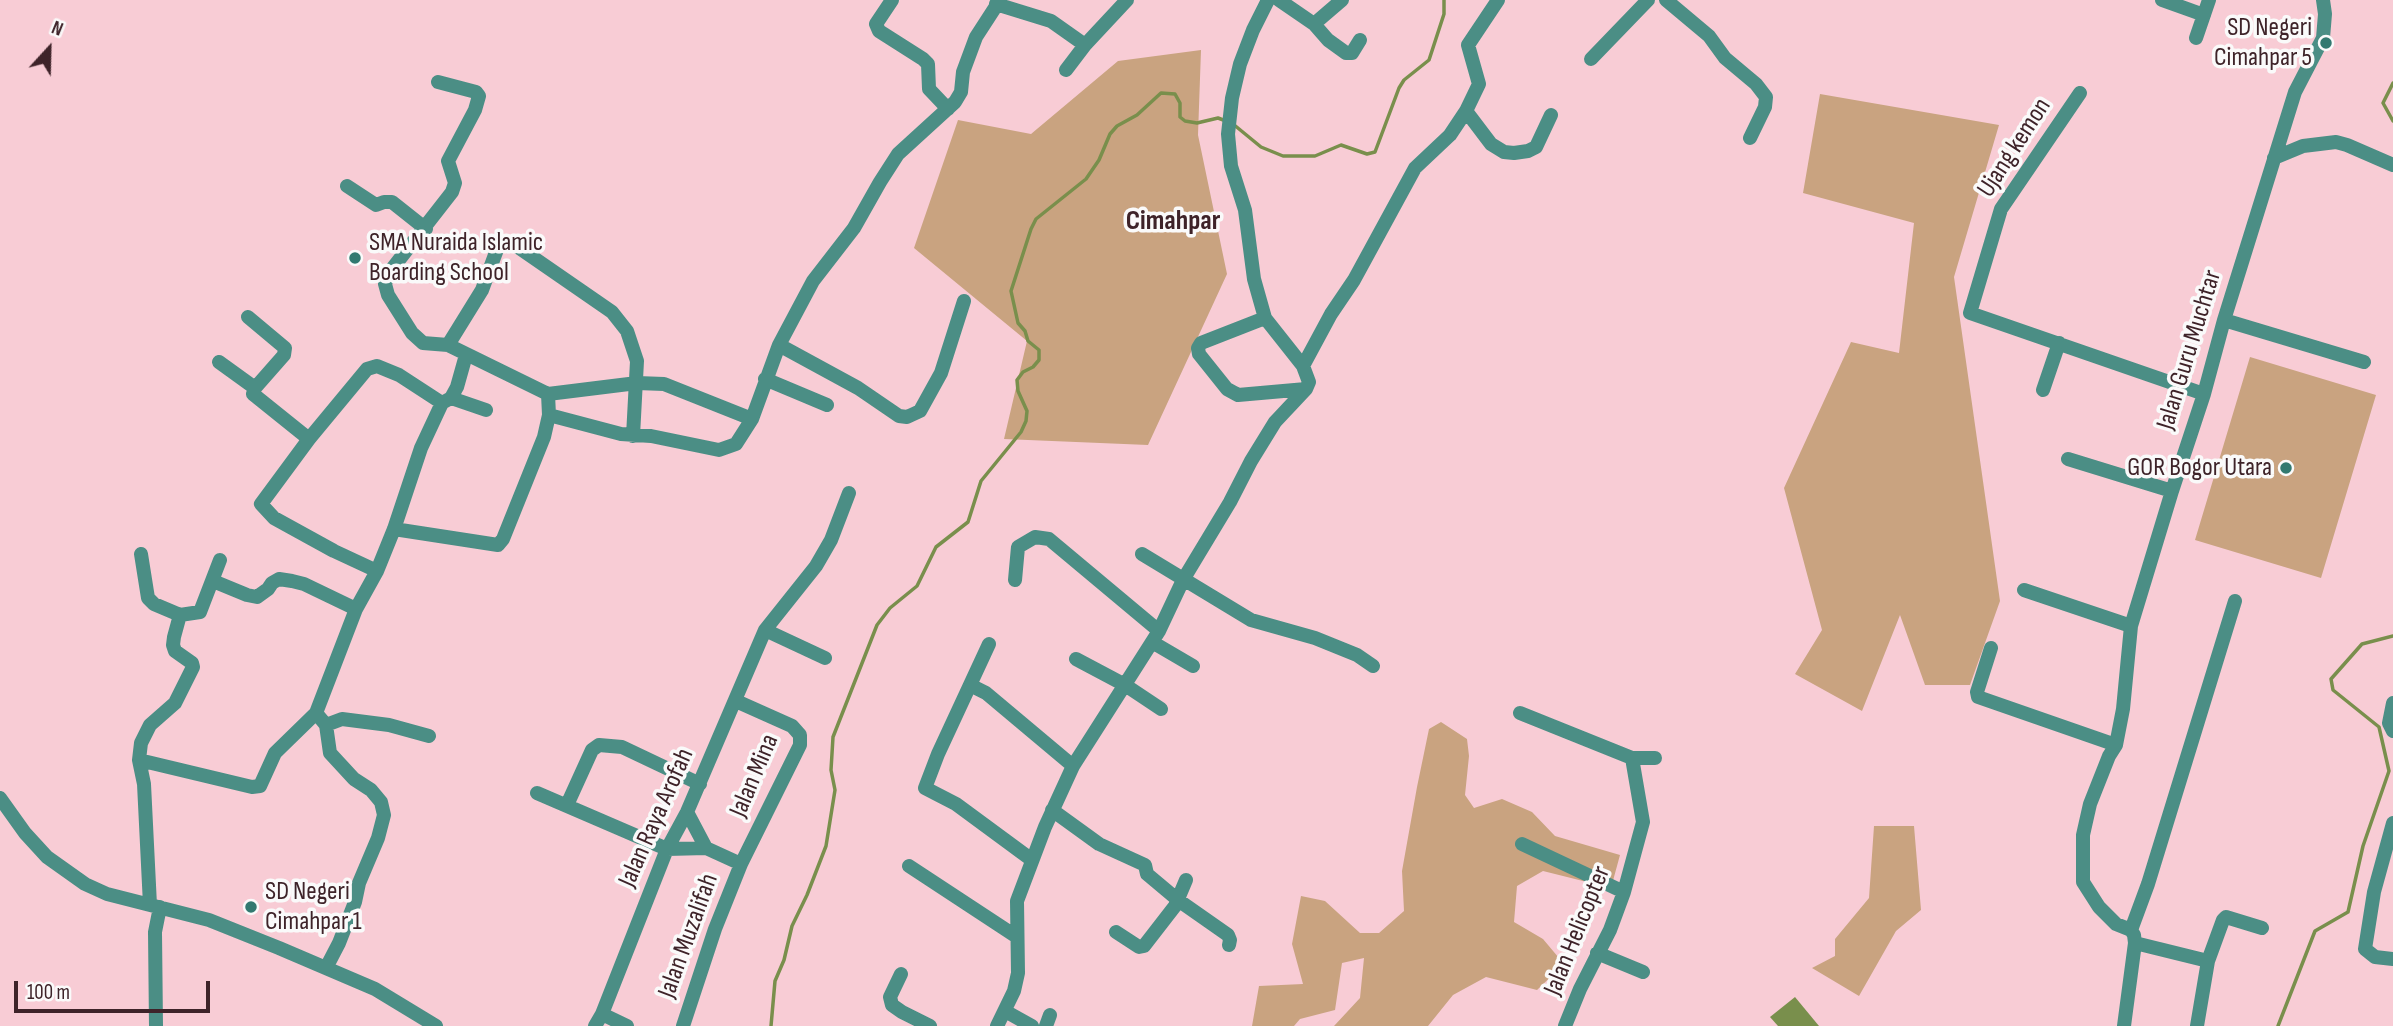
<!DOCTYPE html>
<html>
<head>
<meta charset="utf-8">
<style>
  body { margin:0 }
  #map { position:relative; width:2393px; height:1026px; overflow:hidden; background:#f8ccd5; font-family:"Sofia Sans Condensed",sans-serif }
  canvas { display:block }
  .north { position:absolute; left:14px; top:14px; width:70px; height:70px; -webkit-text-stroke:5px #fafafa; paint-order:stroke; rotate:22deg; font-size:19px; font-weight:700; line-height:28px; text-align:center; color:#3e2329 }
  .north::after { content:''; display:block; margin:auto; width:24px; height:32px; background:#3e2329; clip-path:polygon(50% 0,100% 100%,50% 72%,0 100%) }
  .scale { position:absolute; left:14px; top:981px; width:196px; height:32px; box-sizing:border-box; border:4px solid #3e2329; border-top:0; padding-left:9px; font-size:21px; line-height:24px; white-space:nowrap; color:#3e2329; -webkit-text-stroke:5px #fafafa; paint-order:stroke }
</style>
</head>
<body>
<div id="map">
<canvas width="2393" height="1026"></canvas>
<div class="north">N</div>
<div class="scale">100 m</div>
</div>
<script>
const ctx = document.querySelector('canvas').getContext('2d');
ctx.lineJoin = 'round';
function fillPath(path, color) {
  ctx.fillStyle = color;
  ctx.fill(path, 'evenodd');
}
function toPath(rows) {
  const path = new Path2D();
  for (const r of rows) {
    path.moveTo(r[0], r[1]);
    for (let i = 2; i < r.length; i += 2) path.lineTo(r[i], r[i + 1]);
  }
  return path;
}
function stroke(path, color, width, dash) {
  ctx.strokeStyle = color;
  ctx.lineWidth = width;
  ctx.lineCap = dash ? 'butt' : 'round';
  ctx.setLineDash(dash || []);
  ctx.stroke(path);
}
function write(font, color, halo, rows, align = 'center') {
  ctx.font = font + ' "Sofia Sans Condensed",sans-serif';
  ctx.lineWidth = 7;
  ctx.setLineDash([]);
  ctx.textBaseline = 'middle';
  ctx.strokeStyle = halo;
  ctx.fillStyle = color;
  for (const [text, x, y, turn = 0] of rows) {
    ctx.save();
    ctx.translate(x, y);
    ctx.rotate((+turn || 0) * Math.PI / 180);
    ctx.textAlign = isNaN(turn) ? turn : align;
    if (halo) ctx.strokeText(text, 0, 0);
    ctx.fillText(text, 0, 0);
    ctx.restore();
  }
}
fillPath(toPath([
  [1201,50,1198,135,1227,274,1148,445,1004,439,1027,341,914,248,958,120,1031,134,1118,61],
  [1820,94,1999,125,1954,277,2000,601,1970,685,1925,685,1900,615,1862,711,1795,674,1822,630,1784,488,1851,342,1899,353,1914,223,1803,193],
  [2250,357,2376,395,2321,578,2195,540],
  [1441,722,1467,739,1469,756,1465,795,1474,808,1502,799,1532,812,1555,836,1620,855,1611,888,1543,871,1517,886,1514,922,1543,939,1564,964,1537,990,1486,977,1453,995,1428,1026,1334,1026,1360,998,1364,958,1342,963,1335,1010,1300,1019,1294,1026,1252,1026,1259,986,1303,984,1292,944,1301,896,1325,901,1360,933,1379,933,1404,911,1402,871,1417,787,1429,729],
  [1874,826,1914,826,1921,910,1896,931,1859,996,1812,968,1835,956,1835,939,1869,898]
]), '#c9a380');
fillPath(toPath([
  [1795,997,1819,1026,1778,1026,1770,1017]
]), '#798f4c');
stroke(toPath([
  [2393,83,2383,103,2393,121],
  [1233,124,1261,147,1283,156,1315,156,1341,145,1367,154,1375,152,1399,88,1404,80,1429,60,1444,14,1444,0],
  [771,1026,775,981,784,960,792,926,807,895,826,846,835,790,831,770,833,737,877,625,890,608,917,586,936,547,968,522,981,481,1021,432,1026,421,1027,411,1018,391,1017,380,1023,372,1033,367,1039,360,1039,350,1028,341,1025,331,1018,323,1011,291,1031,229,1036,219,1086,179,1099,160,1110,134,1117,126,1137,115,1161,93,1175,94,1180,103,1180,117,1185,121,1197,123,1218,118,1226,121],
  [2278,1026,2315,931,2348,912,2363,846,2389,771,2379,727,2333,690,2331,679,2362,644,2393,636]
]), '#798f4c', 3.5);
stroke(toPath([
  [892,0,876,24,879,31,923,59,928,64,929,89,948,109],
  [1279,0,1314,24,1328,40,1346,53,1352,53,1360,40],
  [1666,0,1709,36,1725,58,1756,84,1766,97,1765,107,1750,138],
  [2162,0,2204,15],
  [996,4,1051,21,1085,45,1127,0],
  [1314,24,1342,0],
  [2196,38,2209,0],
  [1591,59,1648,0],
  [1066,70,1085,45],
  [438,82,476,92,479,96,475,110,448,161,455,183,452,192,388,274,385,284,388,295,412,333,423,343,448,345,548,394,637,383,664,384,752,419],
  [2080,93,2001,209,1970,313,2204,394],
  [1466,111,1491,144,1504,152,1514,153,1528,151,1536,147,1551,115],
  [2274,158,2303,146,2336,142,2347,145,2393,165],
  [347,186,376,205,384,202,392,202,426,229],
  [248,317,285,348,284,355,255,388,253,394,309,439,367,369,377,366,399,375,442,403],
  [1265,318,1201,343,1198,348,1199,354,1227,389,1238,395,1306,389],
  [2224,320,2364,362],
  [448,345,482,290,499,244,506,242,515,245,612,312,627,331,637,361,633,436],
  [779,345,858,388,899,416,907,417,920,411,941,373,964,301],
  [219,362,255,388],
  [1303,366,1331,314,1354,280,1415,168,1450,135,1466,111,1479,84,1468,45,1498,0],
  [765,379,827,405],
  [2043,390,2059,343],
  [451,398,486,410],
  [549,415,621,434,651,436,719,450,736,444,752,419,779,345,813,281,854,228,880,182,898,154,955,102,961,92,963,72,976,37,1000,0],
  [309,439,261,504,274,518,334,551,377,571],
  [2068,459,2172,491],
  [394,529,498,545,503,539,544,437,549,415,548,394],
  [141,554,148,598,154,604,180,615],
  [1142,554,1251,620,1315,638,1357,655,1373,666],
  [1015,580,1018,547,1035,537,1049,539,1159,631],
  [213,581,247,595,257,597,268,589,272,583,279,579,292,581,304,584,356,609],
  [2024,590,2131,626],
  [765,630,825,658],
  [1152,642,1193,666],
  [989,644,970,685,986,693,1073,766],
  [1991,648,1977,692,1978,697,2116,745],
  [1076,659,1125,685,1161,709],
  [970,685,938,754,925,788,956,804,1032,860],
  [2393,703,2389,723,2393,731],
  [1520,713,1632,758,1643,822,1624,892,1610,930,1580,989,1565,1026],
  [326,725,342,719,389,725,429,736],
  [1632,758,1655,758],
  [139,760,252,787,260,786,275,753,316,713],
  [537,793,667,849,706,848,741,864],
  [0,798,25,833,47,857,85,884,107,894,209,920,279,948,375,989,436,1026],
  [567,805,592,750,599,745,622,747,700,784],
  [1052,810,1099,844,1145,865,1147,874,1178,900,1228,935,1230,940,1229,945],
  [687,812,706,848],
  [2393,823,2374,892,2365,949,2375,957,2393,959],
  [1522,844,1624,892],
  [909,866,1017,937],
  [150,905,144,784,139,760,141,743,150,725,175,703,193,667,192,663,175,651,173,645,174,637,180,615,200,612,220,560],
  [2131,930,2148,884,2235,601],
  [1116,932,1139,947,1144,946,1175,906,1186,880],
  [2135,943,2208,961,2197,1026],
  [1597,953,1643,972],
  [2208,961,2223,920,2226,917,2262,928],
  [326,968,339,943,355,902,359,883,378,838,384,815,381,802,371,790,354,779,330,753,326,725,316,713,356,609,377,571,394,529,421,448,442,403,451,398,457,387,466,355],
  [901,974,890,997,892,1005,902,1012,930,1026],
  [1005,1011,1032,1026],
  [602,1014,627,1026],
  [156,1026,155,932,160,907],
  [595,1026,602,1014,667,849,687,812,765,630,816,566,831,540,849,493],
  [683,1026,715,929,741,864,800,745,800,735,792,726,736,701],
  [997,1026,1014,991,1018,973,1017,901,1045,827,1073,766,1159,631,1183,580,1230,502,1251,461,1275,422,1306,389,1309,382,1303,366,1265,318,1254,279,1245,210,1231,166,1228,134,1232,98,1240,64,1253,30,1268,0],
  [1046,1026,1050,1015],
  [2124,1026,2135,943,2134,935,2131,930,2116,924,2099,907,2083,882,2083,835,2090,804,2109,756,2116,745,2123,709,2131,626,2172,491,2204,394,2224,320,2295,92,2323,38,2325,14,2323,0]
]), '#4b8e85', 14);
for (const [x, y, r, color] of [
  [2326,43,7,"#327970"],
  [355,258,7,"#327970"],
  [2286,468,7,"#327970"],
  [251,907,7,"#327970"]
]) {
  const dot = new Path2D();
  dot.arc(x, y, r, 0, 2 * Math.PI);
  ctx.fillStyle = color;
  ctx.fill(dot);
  stroke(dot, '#fafafa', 2.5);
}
write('26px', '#3e2329', '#fafafa', [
  ["SD Negeri",2312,28],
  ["Cimahpar 5",2312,58],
  ["SMA Nuraida Islamic",369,243,"left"],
  ["Boarding School",369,273,"left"],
  ["GOR Bogor Utara",2272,468],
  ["SD Negeri",265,892,"left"],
  ["Cimahpar 1",265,922,"left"]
], 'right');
write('26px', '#3e2329', '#fafafa', [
  ["Ujang kemon",2015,148,-57],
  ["Jalan Guru Muchtar",2190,350,-73],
  ["Jalan Mina",755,776,-67],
  ["Jalan Raya Arofah",657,818,-66],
  ["Jalan Helicopter",1578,931,-68],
  ["Jalan Muzalifah",689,936,-70]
]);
write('bold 28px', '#3e2329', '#fafafa', [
  ["Cimahpar",1173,222]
]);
</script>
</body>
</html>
